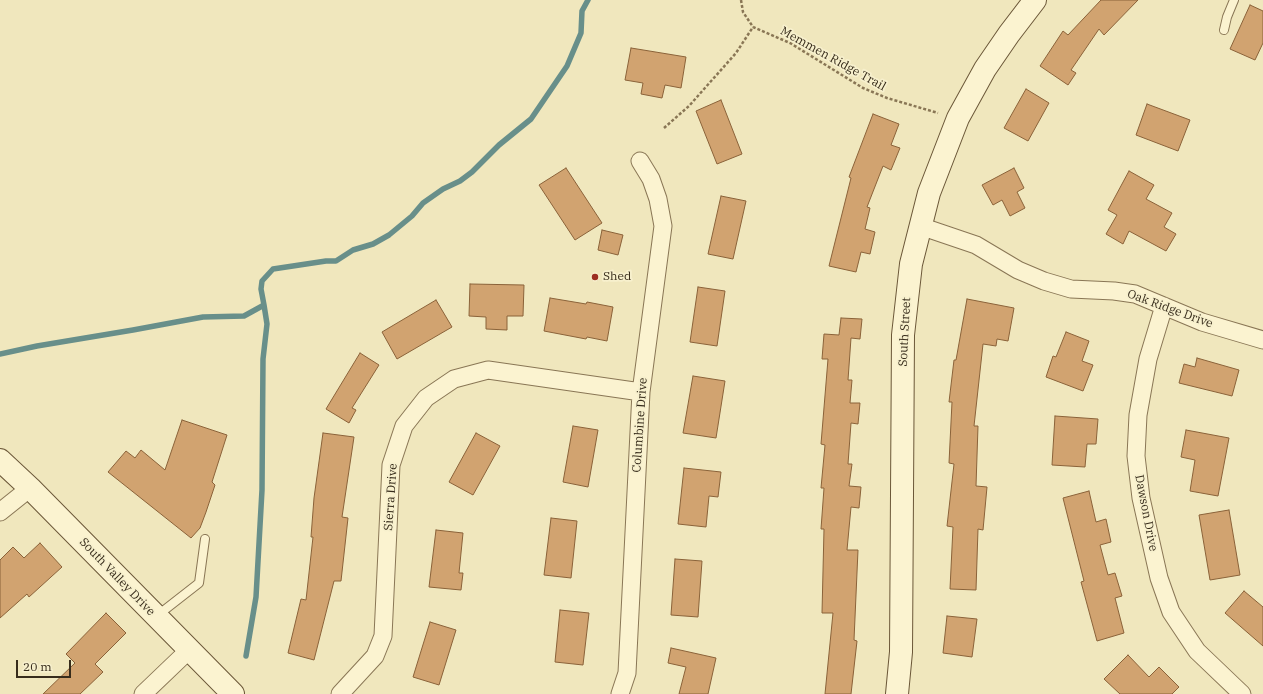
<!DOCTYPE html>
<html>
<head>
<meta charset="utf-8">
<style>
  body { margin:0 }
  #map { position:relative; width:1263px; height:694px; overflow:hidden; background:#f0e7bd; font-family:"IBM Plex Serif",serif }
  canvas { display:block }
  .scale { position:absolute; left:16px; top:660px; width:55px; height:18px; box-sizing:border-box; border:2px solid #372c1b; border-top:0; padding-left:5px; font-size:12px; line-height:14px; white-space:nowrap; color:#372c1b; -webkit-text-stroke:3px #f7f0cd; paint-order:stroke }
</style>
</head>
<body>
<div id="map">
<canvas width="1263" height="694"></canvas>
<div class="scale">20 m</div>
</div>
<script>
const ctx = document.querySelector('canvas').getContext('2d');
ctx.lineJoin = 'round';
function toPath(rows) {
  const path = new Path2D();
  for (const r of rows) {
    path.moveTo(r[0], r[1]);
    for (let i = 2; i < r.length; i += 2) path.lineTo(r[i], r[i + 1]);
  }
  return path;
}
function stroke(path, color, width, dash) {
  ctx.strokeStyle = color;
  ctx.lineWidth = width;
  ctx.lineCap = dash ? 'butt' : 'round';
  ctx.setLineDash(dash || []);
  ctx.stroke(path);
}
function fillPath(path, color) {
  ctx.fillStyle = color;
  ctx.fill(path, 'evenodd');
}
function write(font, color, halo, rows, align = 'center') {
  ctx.font = font + ' "IBM Plex Serif",serif';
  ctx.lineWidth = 3.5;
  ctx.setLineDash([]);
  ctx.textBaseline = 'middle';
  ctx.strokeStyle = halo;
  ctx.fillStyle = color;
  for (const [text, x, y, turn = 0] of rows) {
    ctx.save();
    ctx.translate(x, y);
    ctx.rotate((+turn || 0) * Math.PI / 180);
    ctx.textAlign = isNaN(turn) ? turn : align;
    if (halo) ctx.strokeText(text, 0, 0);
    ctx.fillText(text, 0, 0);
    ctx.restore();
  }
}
stroke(toPath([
  [0,354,37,346,133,330,203,317,244,316,264,305,261,289,262,281,273,269,326,261,336,261,353,250,373,244,389,235,412,216,423,203,443,189,460,181,472,172,499,145,531,119,567,66,581,33,582,11,588,0],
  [246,656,256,597,262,490,263,359,267,324,264,305]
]), '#688f8a', 5.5);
const building = toPath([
  [1101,0,1138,0,1104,35,1099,29,1071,70,1076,73,1068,85,1040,66,1063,31,1068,35,1101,0],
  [1250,5,1263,11,1263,43,1255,60,1230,49,1250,5],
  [631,48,686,57,681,88,665,85,662,98,641,94,643,83,625,80,631,48],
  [1026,89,1049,103,1028,141,1004,128,1026,89],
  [721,100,742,154,717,164,696,111,721,100],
  [1147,104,1190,120,1178,151,1136,135,1147,104],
  [873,114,899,124,891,145,900,148,891,170,883,166,867,207,870,208,865,229,875,232,870,254,861,252,856,272,829,266,851,178,849,177,873,114],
  [566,168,602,223,575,240,539,185,566,168],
  [1014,168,1024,188,1017,192,1025,208,1010,216,1002,200,993,205,982,185,1014,168],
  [1129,171,1154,185,1146,199,1172,213,1164,227,1176,234,1166,251,1129,231,1123,244,1106,234,1117,215,1108,210,1129,171],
  [721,196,746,201,733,259,708,254,721,196],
  [602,230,623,235,618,255,598,250,602,230],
  [470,284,524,285,523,316,507,316,507,330,486,329,486,317,469,316,470,284],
  [698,287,725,291,717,346,690,342,698,287],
  [550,298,586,304,587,302,613,307,607,341,587,337,586,339,544,331,550,298],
  [967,299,1014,308,1008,341,997,339,996,346,983,344,974,426,978,426,976,486,987,487,983,530,978,529,976,590,950,589,953,527,947,526,954,464,949,463,952,402,949,402,954,360,956,360,967,299],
  [436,300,452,327,397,359,382,332,436,300],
  [841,318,862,319,860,339,851,338,848,380,852,380,850,403,860,403,858,424,851,423,848,464,852,464,849,486,861,487,859,508,851,507,847,550,858,550,854,640,857,641,851,694,825,694,833,613,822,613,824,529,821,529,824,488,821,488,825,445,821,444,828,359,822,359,824,334,839,335,841,318],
  [1066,332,1089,341,1082,361,1093,365,1083,391,1046,377,1053,356,1056,357,1066,332],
  [360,353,379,365,352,408,356,410,349,423,326,409,360,353],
  [1197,358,1239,370,1232,396,1179,383,1184,364,1195,367,1197,358],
  [693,376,725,381,716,438,683,433,693,376],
  [1055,416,1098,419,1096,444,1087,444,1085,467,1052,465,1055,416],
  [182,420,227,435,212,482,215,485,206,512,200,528,191,538,108,472,126,451,135,458,141,450,165,470,182,420],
  [573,426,598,430,588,487,563,482,573,426],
  [1186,430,1229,438,1218,496,1190,491,1195,460,1181,457,1186,430],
  [323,433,354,437,342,517,348,518,341,581,334,581,314,660,288,653,301,599,306,600,313,537,311,537,314,498,323,433],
  [476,433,500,446,473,495,449,482,476,433],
  [684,468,721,472,718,497,709,496,706,527,678,524,684,468],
  [1089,491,1096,522,1106,519,1111,542,1100,545,1108,575,1115,573,1122,596,1115,598,1124,633,1097,641,1081,582,1084,581,1063,498,1089,491],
  [1229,510,1240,575,1210,580,1199,515,1229,510],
  [551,518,577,521,571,578,544,575,551,518],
  [436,530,463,533,459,573,463,573,461,590,429,587,436,530],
  [40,543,62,567,29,597,27,594,0,618,0,560,13,547,24,558,40,543],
  [675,559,702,561,698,617,671,615,675,559],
  [1244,591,1263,607,1263,646,1225,613,1244,591],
  [560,610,589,613,583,665,555,662,560,610],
  [106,613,126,633,95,664,103,672,80,694,43,694,75,663,66,654,106,613],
  [947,616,977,619,972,657,943,653,947,616],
  [430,622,456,630,439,685,413,677,430,622],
  [671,648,716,658,708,694,679,694,686,667,668,663,671,648],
  [1128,655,1149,677,1159,667,1179,687,1172,694,1120,694,1104,679,1128,655]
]);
fillPath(building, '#d1a370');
stroke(building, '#8a6239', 1);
const lane = toPath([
  [1224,30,1227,17,1234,0],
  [158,615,199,583,205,539]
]);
const street = toPath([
  [920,226,976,245,1018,270,1044,281,1071,289,1114,291,1135,294,1202,322,1263,340],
  [1164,306,1148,359,1138,415,1136,456,1141,498,1159,578,1171,612,1197,651,1242,694],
  [0,512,30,488],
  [143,694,189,650],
  [340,694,375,656,383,636,391,465,404,426,426,398,454,379,488,370,641,392],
  [620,694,627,673,641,392,663,226,658,199,651,179,640,161]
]);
const secondary = toPath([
  [0,460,30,488,233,694],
  [897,694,901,652,903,335,911,264,929,193,958,118,985,69,1009,34,1035,0]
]);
stroke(lane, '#897655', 10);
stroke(street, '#897655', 19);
stroke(secondary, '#6b5738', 24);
stroke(toPath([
  [741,0,743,12,753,27,790,43,863,88,887,98,938,113],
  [664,128,689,106,736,53,753,27]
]), '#897655', 2.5, [3, 2]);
stroke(lane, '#fbf3d0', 8);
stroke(street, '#fbf3d0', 17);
stroke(secondary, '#fbf3d0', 22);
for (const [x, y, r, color] of [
  [595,277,4,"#9c2e21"]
]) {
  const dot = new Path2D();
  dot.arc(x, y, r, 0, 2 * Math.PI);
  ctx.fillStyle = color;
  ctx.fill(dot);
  stroke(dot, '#f7f0cd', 1.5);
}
write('12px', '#372c1b', '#f7f0cd', [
  ["Memmen Ridge Trail",833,59,29],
  ["Oak Ridge Drive",1170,309,20],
  ["South Street",905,332,-87],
  ["Columbine Drive",640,425,-86],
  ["Sierra Drive",391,497,-86],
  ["Dawson Drive",1146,513,79],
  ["South Valley Drive",117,577,46]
]);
write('12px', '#372c1b', '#f7f0cd', [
  ["Shed",603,277]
], 'left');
</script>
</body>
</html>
